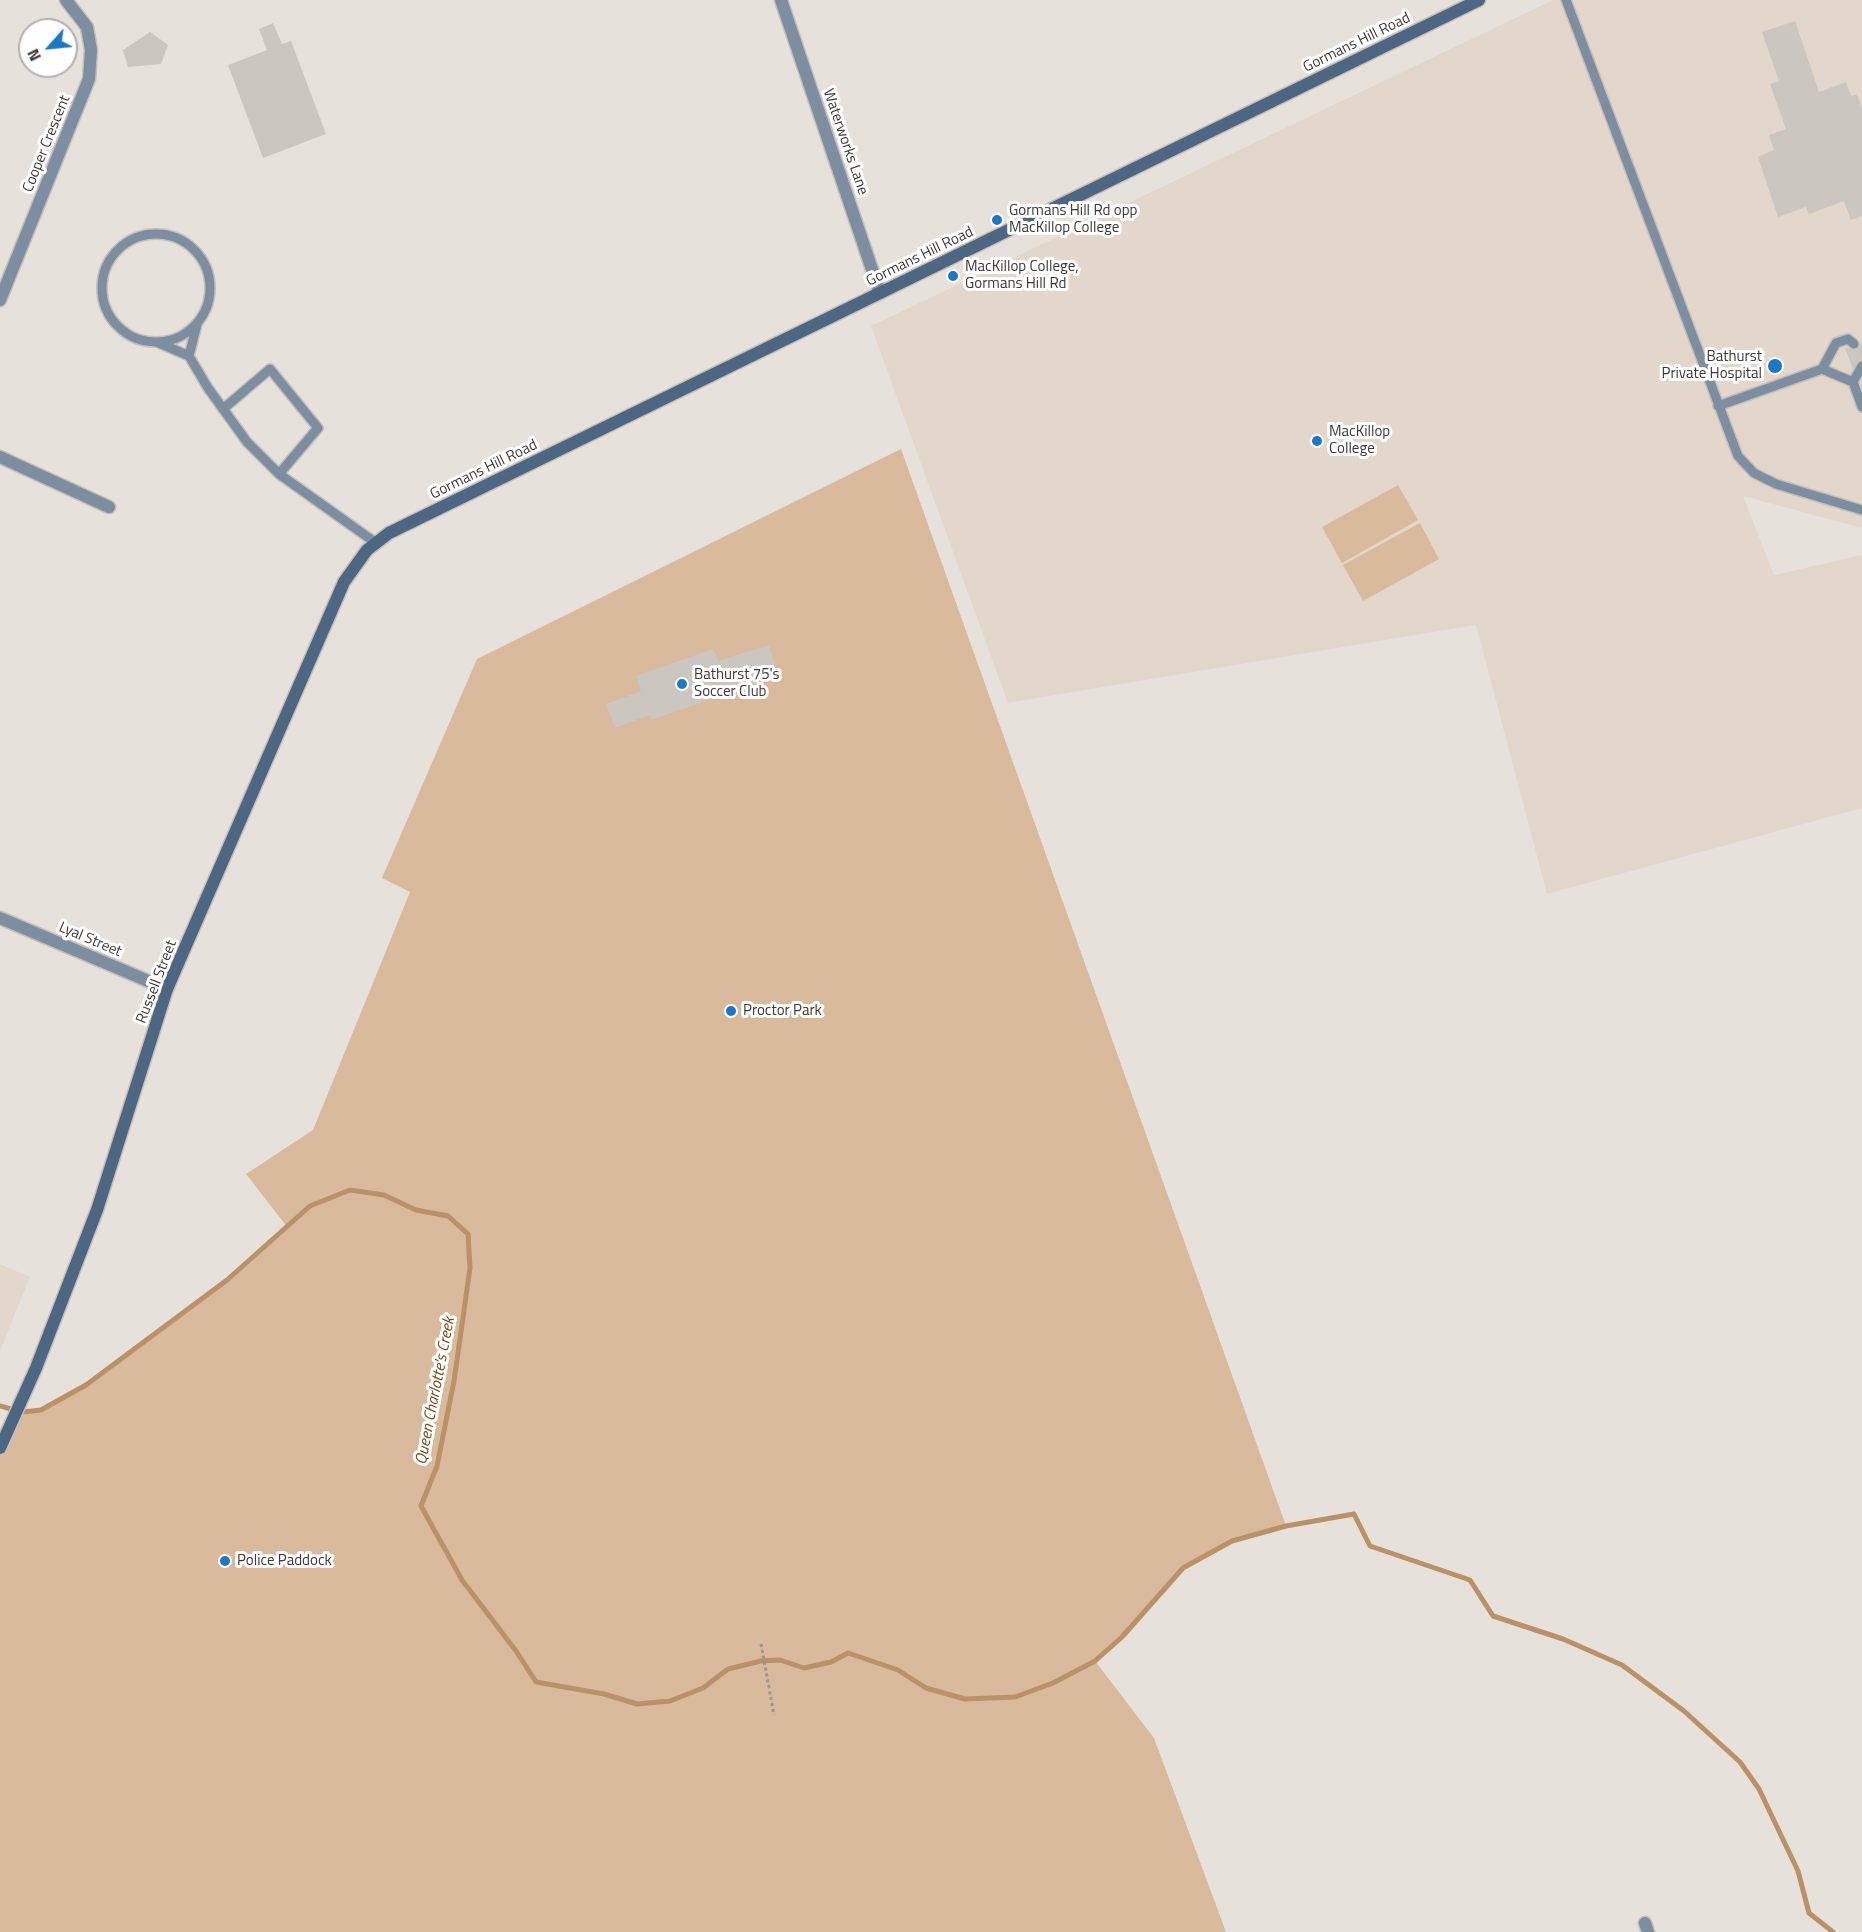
<!DOCTYPE html>
<html>
<head>
<meta charset="utf-8">
<style>
  body { margin:0 }
  #map { position:relative; width:1862px; height:1932px; overflow:hidden; background:#e7e1dc; font-family:"Titillium Web",sans-serif }
  canvas { display:block }
  .north { position:absolute; left:18px; top:18px; width:60px; height:60px; box-sizing:border-box; background:#fff; border:2px solid #b1b0af; border-radius:50%; rotate:243deg; font-size:16px; font-weight:700; line-height:24px; text-align:center; color:#3c3937 }
  .north::after { content:''; display:block; margin:auto; width:21px; height:27px; background:#1c77c4; clip-path:polygon(50% 0,100% 100%,50% 72%,0 100%) }
</style>
</head>
<body>
<div id="map">
<canvas width="1862" height="1932"></canvas>
<div class="north">N</div>
</div>
<script>
const ctx = document.querySelector('canvas').getContext('2d');
ctx.lineJoin = 'round';
function fillPath(path, color) {
  ctx.fillStyle = color;
  ctx.fill(path, 'evenodd');
}
function toPath(rows) {
  const path = new Path2D();
  for (const r of rows) {
    if (r.length === 3) {
      path.moveTo(r[0] + r[2], r[1]);
      path.arc(r[0], r[1], r[2], 0, 2 * Math.PI);
      continue;
    }
    path.moveTo(r[0], r[1]);
    for (let i = 2; i < r.length; i += 2) path.lineTo(r[i], r[i + 1]);
  }
  return path;
}
function stroke(path, color, width, dash) {
  ctx.strokeStyle = color;
  ctx.lineWidth = width;
  ctx.lineCap = dash ? 'butt' : 'round';
  ctx.setLineDash(dash || []);
  ctx.stroke(path);
}
function write(font, color, halo, rows, align = 'center') {
  ctx.font = font + ' "Titillium Web",sans-serif';
  ctx.lineWidth = 6;
  ctx.setLineDash([]);
  ctx.textBaseline = 'middle';
  ctx.strokeStyle = halo;
  ctx.fillStyle = color;
  for (const [text, x, y, turn = 0] of rows) {
    ctx.save();
    ctx.translate(x, y);
    ctx.rotate((+turn || 0) * Math.PI / 180);
    ctx.textAlign = isNaN(turn) ? turn : align;
    if (halo) ctx.strokeText(text, 0, 0);
    ctx.fillText(text, 0, 0);
    ctx.restore();
  }
}
fillPath(toPath([
  [1553,0,1862,0,1862,528,1743,496,1774,575,1862,555,1862,808,1547,894,1476,625,1008,703,871,326],
  [0,1264,30,1277,0,1351]
]), '#e3d7cc');
fillPath(toPath([
  [901,449,1286,1526,1232,1541,1183,1568,1122,1637,1095,1661,1154,1738,1226,1932,0,1932,0,1450,22,1412,41,1410,86,1385,227,1280,259,1249,288,1228,246,1174,313,1130,410,892,382,878,477,659],
  [1398,485,1418,520,1342,563,1322,527],
  [1420,523,1439,559,1363,601,1343,565]
]), '#d9ba9c');
stroke(toPath([
  [0,1406,22,1412,41,1410,86,1385,227,1280,310,1206,350,1190,384,1195,416,1210,448,1216,468,1234,470,1268,454,1381,437,1466,421,1506,462,1580,516,1651,536,1682,604,1694,637,1704,670,1701,703,1688,728,1669,761,1661,780,1660,804,1668,831,1662,848,1653,898,1670,926,1688,965,1699,1015,1697,1053,1683,1095,1661,1122,1637,1183,1568,1232,1541,1286,1526,1354,1514,1370,1546,1470,1580,1493,1616,1563,1639,1622,1665,1684,1711,1740,1762,1759,1789,1798,1871,1809,1913,1833,1932]
]), '#bb9167', 5);
fillPath(toPath([
  [1795,21,1819,92,1846,82,1851,96,1857,94,1862,108,1862,216,1851,220,1844,201,1809,214,1806,207,1778,217,1758,157,1774,150,1769,135,1786,129,1770,84,1779,81,1762,32],
  [273,23,282,44,291,41,326,134,263,158,228,65,267,50,259,29],
  [150,32,168,45,161,64,128,67,123,50],
  [1862,341,1862,359,1853,369,1845,348,1857,350],
  [769,645,777,671,727,687,729,693,651,720,650,715,615,728,606,704,641,691,636,676,713,649,718,661]
]), '#cbc6c0');
const lane = toPath([
  [1566,0,1738,456,1754,473,1776,484,1862,510],
  [156,288,54],
  [159,343,189,356,208,388,247,442,279,474,376,543],
  [189,356,197,324],
  [1822,369,1836,343,1848,339,1854,344],
  [1853,382,1862,366],
  [1718,406,1822,369,1853,382,1862,407],
  [223,409,270,369,318,428,279,474]
]);
const street = toPath([
  [781,0,880,293],
  [0,300,89,79,91,50,87,27,66,0],
  [0,457,109,507],
  [0,918,167,989],
  [1645,1923,1648,1932]
]);
const secondary = toPath([
  [0,1448,36,1368,97,1210,167,989,344,582,367,550,389,533,1479,0]
]);
stroke(lane, '#c5bfbb', 12);
stroke(street, '#c5bfbb', 15);
stroke(secondary, '#c5bfbb', 15);
stroke(toPath([
  [761,1644,774,1715]
]), '#999591', 3, [3, 3]);
stroke(lane, '#7d8ea1', 9);
stroke(street, '#7d8ea1', 12);
stroke(secondary, '#4d6681', 12);
for (const [x, y, r, color] of [
  [997,220,6,"#1c77c4"],
  [953,276,6,"#1c77c4"],
  [1775,366,8,"#1c77c4"],
  [1317,441,6,"#1c77c4"],
  [682,684,6,"#1c77c4"],
  [731,1011,6,"#1c77c4"],
  [225,1561,6,"#1c77c4"]
]) {
  const dot = new Path2D();
  dot.arc(x, y, r, 0, 2 * Math.PI);
  ctx.fillStyle = color;
  ctx.fill(dot);
  stroke(dot, '#fff', 2);
}
write('15px', '#3c3937', '#fff', [
  ["Gormans Hill Road",1357,43,-26],
  ["Waterworks Lane",845,142,71],
  ["Cooper Crescent",47,144,-68],
  ["Gormans Hill Road",920,257,-26],
  ["Gormans Hill Road",484,470,-26],
  ["Lyal Street",90,940,23],
  ["Russell Street",157,982,-69]
]);
write('15px', '#3c3937', '#fff', [
  ["Gormans Hill Rd opp",1009,211],
  ["MacKillop College",1009,228],
  ["MacKillop College,",965,267],
  ["Gormans Hill Rd",965,284],
  ["Bathurst",1762,357,"right"],
  ["Private Hospital",1762,374,"right"],
  ["MacKillop",1329,432],
  ["College",1329,449],
  ["Bathurst 75's",694,675],
  ["Soccer Club",694,692],
  ["Proctor Park",743,1011],
  ["Police Paddock",237,1561]
], 'left');
write('italic 16px', '#754a19', '#fff', [
  ["Queen Charlotte's Creek",436,1391,-79]
]);
</script>
</body>
</html>
